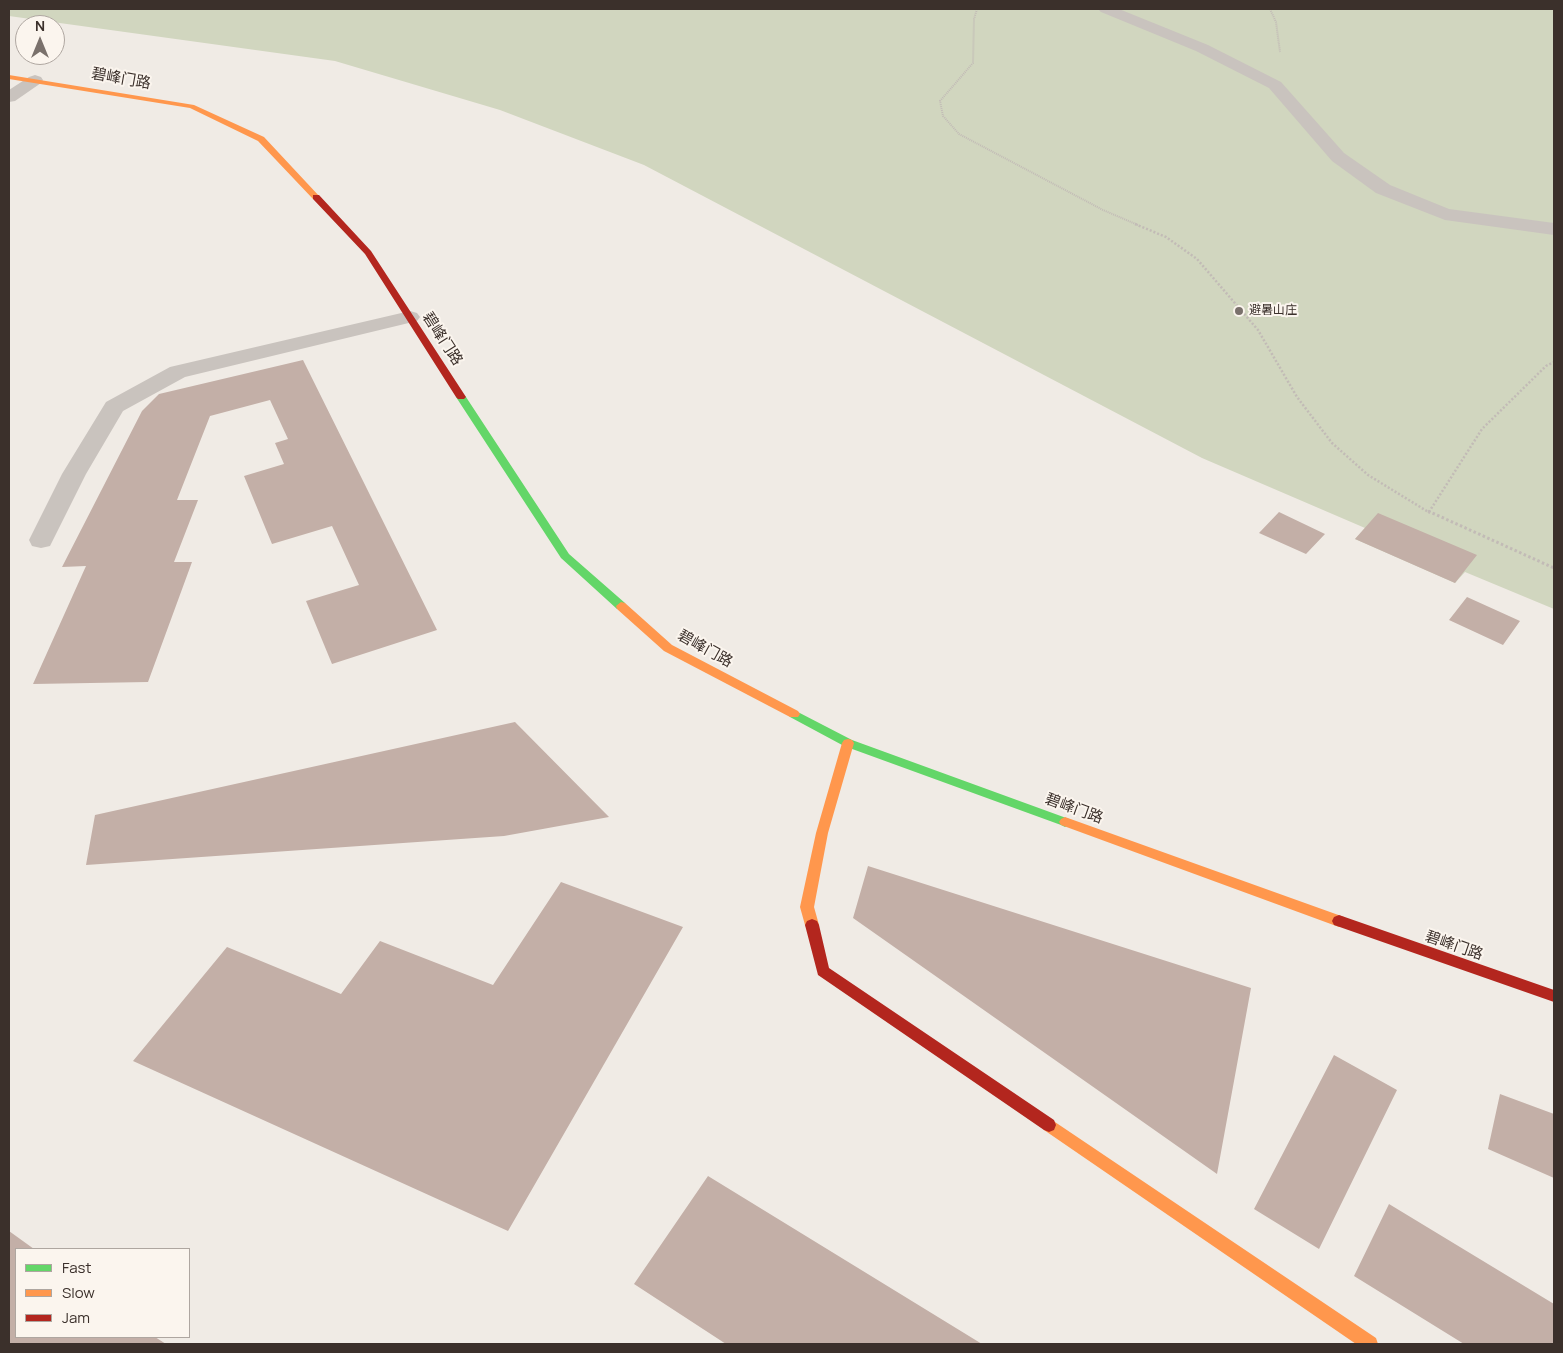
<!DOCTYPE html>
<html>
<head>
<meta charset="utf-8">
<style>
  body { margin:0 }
  #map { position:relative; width:1563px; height:1353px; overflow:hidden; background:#f0ebe5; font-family:Manrope,sans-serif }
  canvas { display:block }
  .frame { position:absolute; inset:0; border:10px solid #3b302b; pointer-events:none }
  .legend { position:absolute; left:15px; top:1248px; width:175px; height:90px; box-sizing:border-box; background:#fbf5ee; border:1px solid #aea6a0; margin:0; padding:6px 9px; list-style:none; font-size:15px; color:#3b302b }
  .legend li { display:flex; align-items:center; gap:10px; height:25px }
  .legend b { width:25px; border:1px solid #aea6a0 }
  .north { position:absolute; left:15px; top:15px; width:50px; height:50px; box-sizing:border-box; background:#fbf5ee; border:1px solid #aea6a0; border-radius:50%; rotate:0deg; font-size:14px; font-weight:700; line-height:20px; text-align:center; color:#3b302b }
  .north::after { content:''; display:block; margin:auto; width:18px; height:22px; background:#7a716c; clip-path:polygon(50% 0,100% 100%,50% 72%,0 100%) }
</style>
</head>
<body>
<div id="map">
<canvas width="1563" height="1353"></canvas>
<div class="frame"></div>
<ul class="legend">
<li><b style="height:6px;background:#63d668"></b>Fast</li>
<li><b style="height:6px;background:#ff974d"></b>Slow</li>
<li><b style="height:6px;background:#b3261e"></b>Jam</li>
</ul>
<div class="north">N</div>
</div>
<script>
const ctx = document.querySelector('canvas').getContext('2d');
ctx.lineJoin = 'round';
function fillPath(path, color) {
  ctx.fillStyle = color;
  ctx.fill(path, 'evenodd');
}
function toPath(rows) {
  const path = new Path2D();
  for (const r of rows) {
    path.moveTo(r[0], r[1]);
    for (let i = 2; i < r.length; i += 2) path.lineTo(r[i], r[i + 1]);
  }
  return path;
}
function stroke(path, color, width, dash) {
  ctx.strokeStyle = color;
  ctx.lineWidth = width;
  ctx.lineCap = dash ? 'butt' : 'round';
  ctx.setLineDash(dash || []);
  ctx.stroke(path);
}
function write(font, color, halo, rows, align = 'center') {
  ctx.font = font + ' Manrope,"Noto Sans SC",sans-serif';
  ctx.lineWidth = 4;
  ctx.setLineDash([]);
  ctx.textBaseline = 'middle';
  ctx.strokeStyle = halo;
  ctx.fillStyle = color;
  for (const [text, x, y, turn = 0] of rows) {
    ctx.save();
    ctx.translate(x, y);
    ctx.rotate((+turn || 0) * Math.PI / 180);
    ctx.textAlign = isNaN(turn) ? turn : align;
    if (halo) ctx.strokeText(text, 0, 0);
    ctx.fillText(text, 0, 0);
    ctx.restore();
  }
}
fillPath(toPath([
  [9,9,1554,9,1554,609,1465,572,1455,583,1355,539,1365,528,1202,458,644,165,500,110,335,61,9,16]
]), '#d1d6bf');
fillPath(toPath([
  [303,360,437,630,332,664,306,601,359,585,332,526,272,544,244,476,284,464,275,443,288,439,270,400,210,416,177,500,198,500,174,562,192,562,148,682,33,684,86,566,62,567,142,411,159,394],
  [1279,512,1325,534,1306,554,1259,533],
  [1378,513,1477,555,1455,583,1355,539],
  [1467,597,1520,621,1503,645,1449,620],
  [515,722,609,817,504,836,86,865,95,815],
  [868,866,1251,988,1217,1174,853,918],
  [561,882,683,927,508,1231,133,1061,227,947,341,994,380,941,493,985],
  [1334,1055,1397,1090,1319,1249,1254,1209],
  [1500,1094,1554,1114,1554,1178,1488,1149],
  [708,1176,982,1344,726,1344,634,1284],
  [1389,1204,1554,1304,1554,1344,1464,1344,1354,1276],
  [9,1231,34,1249,16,1249,16,1337,155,1337,166,1344,9,1344]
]), '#c3afa7');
stroke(toPath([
  [977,9,974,19,973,63,940,101,943,116,959,134,1103,210,1138,225],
  [1270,9,1276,22,1280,52]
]), '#c2bbb6', 2, [1, 1]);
stroke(toPath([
  [1135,224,1166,237,1197,259,1258,330,1297,397,1332,443,1368,475,1430,513],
  [1429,512,1482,429,1546,366,1554,362]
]), '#c2bbb6', 2.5, [2, 2]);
stroke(toPath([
  [1428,511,1554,568]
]), '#c2bbb6', 3, [2.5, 2.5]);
fillPath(toPath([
  [1098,9,1119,9,1208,45,1281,82,1344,153,1390,185,1449,209,1554,223,1554,235,1445,220,1376,193,1332,161,1269,88,1196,51,1101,12,1098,9],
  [410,311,417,313,420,317,417,321,185,377,123,411,86,474,50,546,41,548,32,546,29,540,62,474,106,402,170,367,410,311]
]), '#c9c3be');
fillPath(toPath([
  [35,75,41,77,43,80,41,83,15,101,9,102,9,90,29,77,35,75]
]), '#c9c3be');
fillPath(toPath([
  [461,394,466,397,569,554,625,603,626,606,625,609,617,609,561,558,456,397,461,394],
  [794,710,852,740,1069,819,1071,822,1069,825,1065,827,1061,825,844,746,790,717,788,714,790,711,794,710]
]), '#63d668');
fillPath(toPath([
  [9,75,194,105,264,137,320,197,313,199,258,141,190,108,9,79,9,75],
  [621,602,625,603,672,645,798,711,800,714,798,717,790,717,664,651,617,609,616,606,621,602],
  [848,739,852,740,854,743,828,833,814,907,819,925,817,929,812,931,807,929,805,925,800,907,816,833,842,743,844,740,848,739],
  [1065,817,1344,917,1346,921,1344,925,1339,927,1061,825,1059,822,1061,819,1065,817],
  [1049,1118,1376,1338,1378,1344,1356,1344,1044,1130,1042,1125,1044,1120,1049,1118]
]), '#ff974d');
fillPath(toPath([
  [313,195,319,195,371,251,466,397,464,399,458,399,456,397,365,254,313,199,313,195],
  [1339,915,1554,990,1554,1002,1334,925,1332,921,1334,917,1339,915],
  [812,919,817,921,819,925,829,968,1054,1120,1056,1125,1054,1130,1049,1132,1044,1130,818,975,805,925,807,921,812,919]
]), '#b3261e');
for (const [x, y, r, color] of [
  [1239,311,5,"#7a716c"]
]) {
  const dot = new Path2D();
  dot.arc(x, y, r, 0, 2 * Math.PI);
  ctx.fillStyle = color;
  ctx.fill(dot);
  stroke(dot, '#fbf5ee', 2);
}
write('12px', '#3b302b', '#fbf5ee', [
  ["避暑山庄",1249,311]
], 'left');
write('15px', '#3b302b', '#fbf5ee', [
  ["碧峰门路",121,79,10],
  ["碧峰门路",442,339,57],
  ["碧峰门路",705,649,29],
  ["碧峰门路",1074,809,20],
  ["碧峰门路",1454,946,19]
]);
</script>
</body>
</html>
